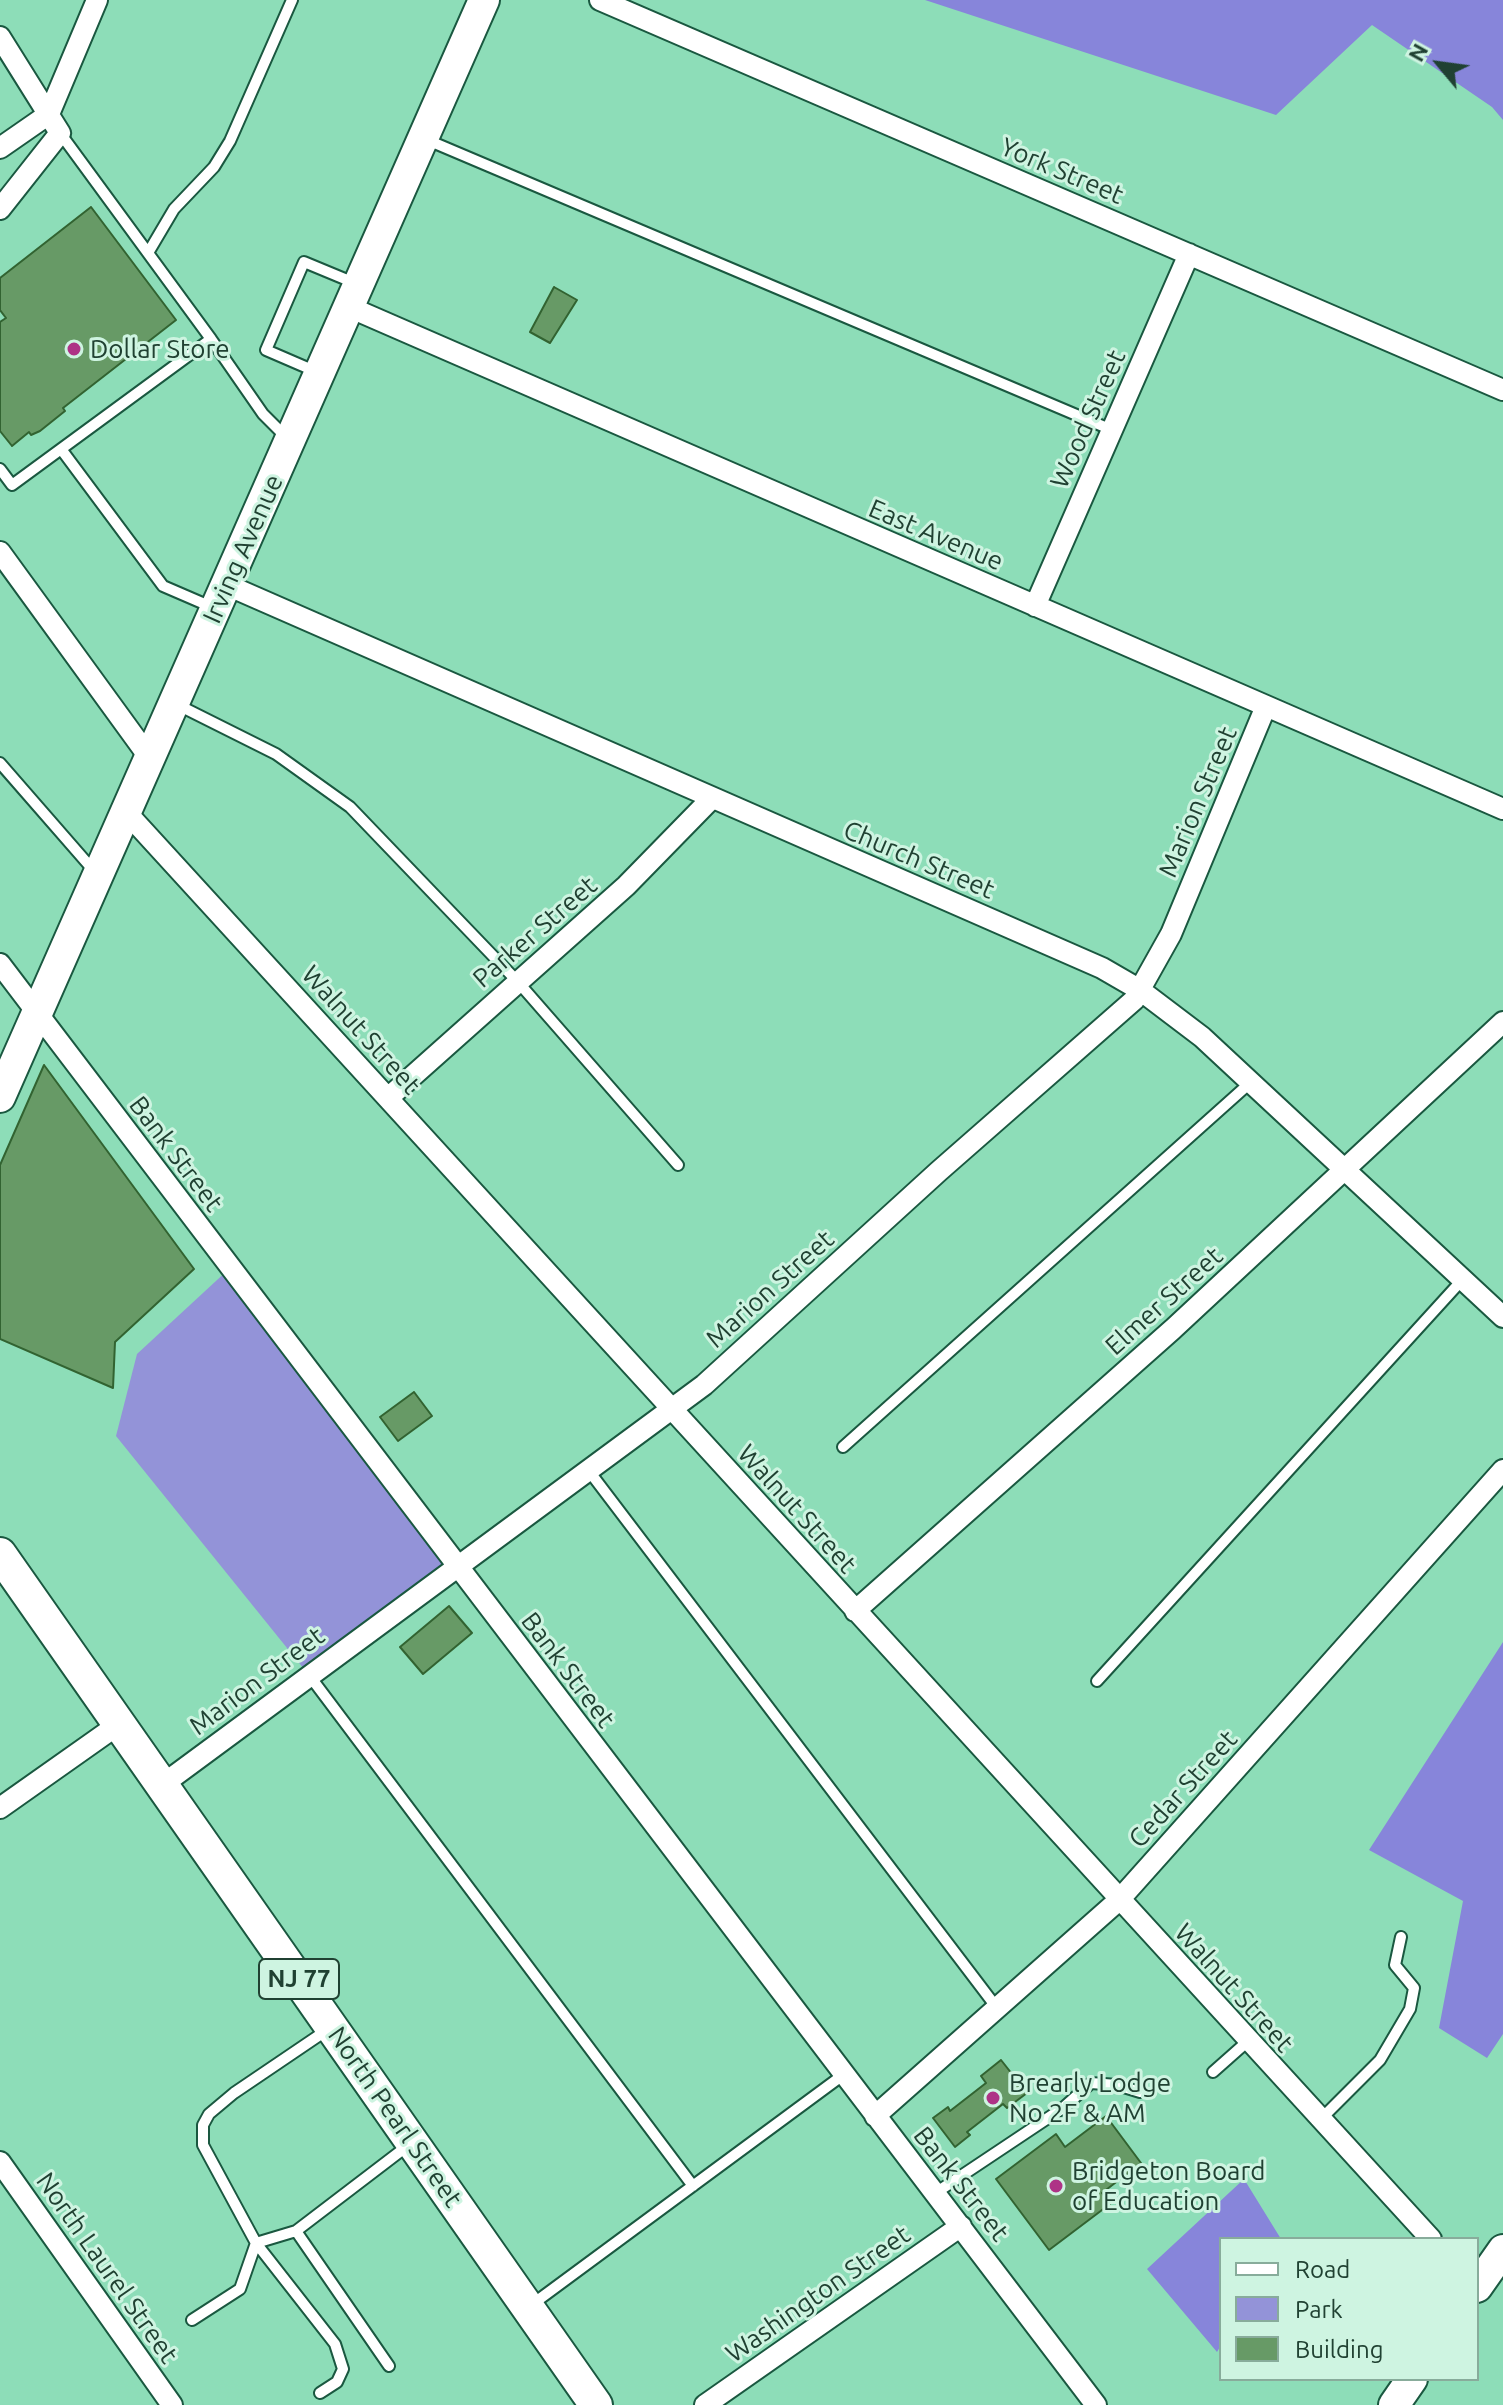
<!DOCTYPE html>
<html>
<head>
<meta charset="utf-8">
<style>
  body { margin:0 }
  #map { position:relative; width:1503px; height:2405px; overflow:hidden; background:#8dddb8; font-family:Ubuntu,sans-serif }
  canvas { display:block }
  .legend { position:absolute; left:1219px; top:2237px; width:260px; height:144px; box-sizing:border-box; background:#cef4e1; border:2px solid #88ac9b; margin:0; padding:10px 14px; list-style:none; font-size:24px; color:#204132 }
  .legend li { display:flex; align-items:center; gap:16px; height:40px }
  .legend b { width:40px; border:2px solid #88ac9b }
  .north { position:absolute; left:1399px; top:24px; width:80px; height:80px; -webkit-text-stroke:6px #cef4e1; paint-order:stroke; rotate:299deg; font-size:22px; font-weight:700; line-height:32px; text-align:center; color:#204132 }
  .north::after { content:''; display:block; margin:auto; width:28px; height:36px; background:#204132; clip-path:polygon(50% 0,100% 100%,50% 72%,0 100%) }
</style>
</head>
<body>
<div id="map">
<canvas width="1503" height="2405"></canvas>
<ul class="legend">
<li><b style="height:10px;background:#fff"></b>Road</li>
<li><b style="height:22px;background:#9393d8"></b>Park</li>
<li><b style="height:22px;background:#679a66"></b>Building</li>
</ul>
<div class="north">N</div>
</div>
<script>
const ctx = document.querySelector('canvas').getContext('2d');
ctx.lineJoin = 'round';
function fillPath(path, color) {
  ctx.fillStyle = color;
  ctx.fill(path, 'evenodd');
}
function toPath(rows) {
  const path = new Path2D();
  for (const r of rows) {
    path.moveTo(r[0], r[1]);
    for (let i = 2; i < r.length; i += 2) path.lineTo(r[i], r[i + 1]);
  }
  return path;
}
function stroke(path, color, width, dash) {
  ctx.strokeStyle = color;
  ctx.lineWidth = width;
  ctx.lineCap = dash ? 'butt' : 'round';
  ctx.setLineDash(dash || []);
  ctx.stroke(path);
}
function write(font, color, halo, rows, align = 'center') {
  ctx.font = font + ' Ubuntu,sans-serif';
  ctx.lineWidth = 6;
  ctx.setLineDash([]);
  ctx.textBaseline = 'middle';
  ctx.strokeStyle = halo;
  ctx.fillStyle = color;
  for (const [text, x, y, turn = 0] of rows) {
    ctx.save();
    ctx.translate(x, y);
    ctx.rotate((+turn || 0) * Math.PI / 180);
    ctx.textAlign = isNaN(turn) ? turn : align;
    if (halo) ctx.strokeText(text, 0, 0);
    ctx.fillText(text, 0, 0);
    ctx.restore();
  }
}
fillPath(toPath([
  [230,1268,457,1567,308,1674,116,1436,137,1354]
]), '#9393d8');
fillPath(toPath([
  [925,0,1503,0,1503,120,1492,107,1372,25,1276,115],
  [1503,1642,1503,2034,1487,2058,1439,2028,1463,1901,1369,1850],
  [1244,2179,1281,2239,1221,2239,1221,2345,1217,2352,1147,2269]
]), '#8785da');
const building = toPath([
  [91,207,176,320,63,408,65,411,40,431,31,435,29,432,12,446,0,431,0,322,6,318,0,310,0,278,91,207],
  [554,287,577,300,550,343,530,332,554,287],
  [44,1065,194,1269,115,1342,113,1388,0,1339,0,1165,44,1065],
  [414,1392,432,1416,398,1441,380,1417,414,1392],
  [449,1606,472,1633,423,1674,400,1647,449,1606],
  [1001,2060,1027,2093,1007,2108,1003,2104,967,2132,970,2135,955,2147,933,2118,948,2107,950,2111,986,2083,981,2076,1001,2060],
  [1106,2116,1141,2163,1102,2193,1110,2204,1049,2250,996,2179,1056,2134,1065,2147,1106,2116]
]);
fillPath(building, '#679a66');
stroke(building, '#326331', 2);
const lane = toPath([
  [425,139,1112,430],
  [148,253,174,209,214,167,230,141,292,0],
  [211,339,263,414,288,439],
  [317,372,266,350,304,262,357,284],
  [61,449,163,586,214,608],
  [0,469,12,485,211,339,60,133],
  [176,704,276,754,350,807,518,982,678,1165],
  [0,763,95,872],
  [843,1447,1251,1082],
  [589,1471,997,2008],
  [309,1675,693,2186],
  [1097,1681,1463,1279],
  [1213,2072,1248,2041],
  [1320,2120,1380,2060,1410,2009,1414,1988,1395,1965,1401,1937],
  [934,2194,1063,2108,1091,2083,1117,2085,1140,2092],
  [296,2231,256,2243,203,2145,203,2125,209,2114,234,2093,330,2028],
  [256,2243,335,2344,343,2369,337,2382,320,2393],
  [530,2306,843,2075],
  [192,2320,240,2289,256,2243],
  [389,2366,296,2231,410,2144]
]);
const street = toPath([
  [600,0,1503,390],
  [0,37,60,133,0,209],
  [0,148,49,114,97,0],
  [349,307,1503,809],
  [0,552,149,757],
  [227,585,1102,968,1140,990,1202,1037,1503,1317],
  [1035,606,1189,254],
  [127,813,1431,2239],
  [0,964,1096,2405],
  [388,1098,626,886,712,798],
  [855,1611,1173,1329,1503,1022],
  [162,1785,704,1385,939,1171,1134,1000,1171,934,1266,706],
  [0,1808,119,1724],
  [875,2116,1119,1900,1503,1470],
  [0,2162,172,2405],
  [705,2405,961,2226]
]);
const secondary = toPath([
  [0,1097,484,0],
  [1477,2287,1503,2250],
  [1394,2405,1412,2379]
]);
const primary = toPath([
  [0,1554,596,2405]
]);
stroke(lane, '#1a5840', 14);
stroke(street, '#1a5840', 24);
stroke(secondary, '#1a5840', 34);
stroke(primary, '#1a5840', 36);
stroke(lane, '#fff', 10);
stroke(street, '#fff', 20);
stroke(secondary, '#fff', 30);
stroke(primary, '#fff', 32);
for (const [x, y, r, color] of [
  [74,349,8,"#ae3386"],
  [993,2098,8,"#ae3386"],
  [1056,2186,8,"#ae3386"]
]) {
  const dot = new Path2D();
  dot.arc(x, y, r, 0, 2 * Math.PI);
  ctx.fillStyle = color;
  ctx.fill(dot);
  stroke(dot, '#cef4e1', 3);
}
for (const [x, y, w] of [
  [299,1979,80]
]) {
  const box = new Path2D();
  box.roundRect(x - w / 2, y - 20, w, 40, 6);
  ctx.fillStyle = '#cef4e1';
  ctx.fill(box);
  stroke(box, '#204132', 2);
}
write('bold 24px', '#204132', null, [
  ["NJ 77",299,1979]
]);
write('26px', '#204132', '#cef4e1', [
  ["York Street",1062,171,23],
  ["Wood Street",1088,419,-66],
  ["East Avenue",936,535,23],
  ["Irving Avenue",243,549,-66],
  ["Marion Street",1198,802,-67],
  ["Church Street",919,860,23],
  ["Parker Street",535,932,-41],
  ["Walnut Street",361,1030,48],
  ["Bank Street",176,1154,53],
  ["Marion Street",770,1289,-42],
  ["Elmer Street",1164,1301,-42],
  ["Walnut Street",797,1509,48],
  ["Bank Street",568,1670,53],
  ["Marion Street",257,1681,-37],
  ["Cedar Street",1183,1789,-48],
  ["Walnut Street",1234,1988,48],
  ["North Pearl Street",395,2117,55],
  ["Bank Street",961,2184,52],
  ["North Laurel Street",107,2268,55],
  ["Washington Street",818,2294,-35]
]);
write('26px', '#204132', '#cef4e1', [
  ["Dollar Store",90,349],
  ["Brearly Lodge",1009,2083],
  ["No 2F & AM",1009,2113],
  ["Bridgeton Board",1072,2171],
  ["of Education",1072,2201]
], 'left');
</script>
</body>
</html>
